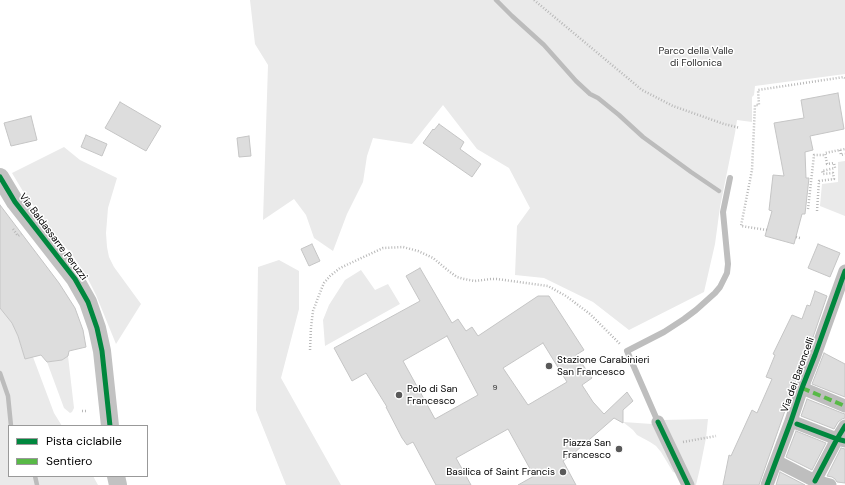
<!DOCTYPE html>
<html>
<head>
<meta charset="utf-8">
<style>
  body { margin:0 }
  #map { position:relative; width:845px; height:485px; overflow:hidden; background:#fff; font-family:"DM Sans",sans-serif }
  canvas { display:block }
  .legend { position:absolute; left:8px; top:425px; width:140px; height:52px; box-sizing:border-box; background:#fff; border:1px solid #999; margin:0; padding:5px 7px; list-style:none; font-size:12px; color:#000 }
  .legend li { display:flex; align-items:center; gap:8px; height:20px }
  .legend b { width:20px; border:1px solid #999 }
</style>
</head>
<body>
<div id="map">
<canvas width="845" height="485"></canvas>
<ul class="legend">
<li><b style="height:5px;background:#00873e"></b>Pista ciclabile</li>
<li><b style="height:5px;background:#58b947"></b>Sentiero</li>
</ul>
</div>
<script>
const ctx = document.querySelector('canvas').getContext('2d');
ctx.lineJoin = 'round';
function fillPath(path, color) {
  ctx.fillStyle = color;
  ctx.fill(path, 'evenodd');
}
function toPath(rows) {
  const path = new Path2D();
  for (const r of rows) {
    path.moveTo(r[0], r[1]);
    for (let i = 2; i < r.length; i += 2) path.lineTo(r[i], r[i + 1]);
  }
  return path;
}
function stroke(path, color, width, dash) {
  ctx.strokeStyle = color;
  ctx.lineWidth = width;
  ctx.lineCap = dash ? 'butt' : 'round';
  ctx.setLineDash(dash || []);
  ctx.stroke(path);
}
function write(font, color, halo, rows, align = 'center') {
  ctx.font = font + ' "DM Sans",sans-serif';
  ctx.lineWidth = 3;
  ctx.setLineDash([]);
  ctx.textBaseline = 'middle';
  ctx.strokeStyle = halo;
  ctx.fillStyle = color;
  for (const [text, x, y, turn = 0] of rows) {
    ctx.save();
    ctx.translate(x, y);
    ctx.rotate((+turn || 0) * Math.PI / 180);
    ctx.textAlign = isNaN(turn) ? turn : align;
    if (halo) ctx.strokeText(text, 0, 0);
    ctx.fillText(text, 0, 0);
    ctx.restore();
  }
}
fillPath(toPath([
  [250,0,845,0,845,74,755,86,754,95,752,97,752,122,737,120,735,133,720,207,715,244,704,292,629,330,593,302,544,278,515,275,517,226,530,208,509,168,477,149,443,105,412,144,373,138,367,156,363,182,347,214,333,251,314,238,306,215,294,199,263,220,268,65,255,44],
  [64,147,80,160,117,178,108,208,106,233,107,247,109,257,114,267,141,304,116,344,96,295,87,277,73,256,54,233,24,193,12,173],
  [845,161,845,216,820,206,822,184,838,182,838,162],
  [279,260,299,271,299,309,281,378,341,485,286,485,256,410,258,267],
  [361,270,375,290,388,284,400,304,325,346,323,320,329,305,345,280],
  [0,308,12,323,18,336,25,359,33,357,54,413,62,426,9,426,9,476,93,476,98,485,0,485],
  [68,356,74,408,72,412,70,413,64,408,47,362,62,360],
  [708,419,706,438,700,468,696,485,693,485,662,420],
  [623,422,652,424,676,473,673,472,661,452,656,446,650,442,637,435,633,430]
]), '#eaeaea');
stroke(toPath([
  [496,0,512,16,544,45,576,81,590,94,598,98,619,115,643,137,691,172,719,191],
  [0,373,8,396,11,426],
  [35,476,37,485]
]), '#bcbcbc', 4.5);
const building = toPath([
  [838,93,844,129,810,136,813,150,805,152,806,178,809,178,805,214,802,214,794,244,765,236,772,211,769,210,773,175,784,176,774,123,804,118,801,100,838,93],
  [120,102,161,126,146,151,105,128,120,102],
  [31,116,37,140,11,146,4,123,31,116],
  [439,124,464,142,460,149,481,164,472,177,423,143,433,129,434,130,439,124],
  [86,135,107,144,102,156,81,147,86,135],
  [249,136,251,156,239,157,237,138,249,136],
  [0,205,59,283,75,308,83,330,86,347,69,351,68,356,62,360,47,362,41,355,25,359,18,336,12,323,0,308,0,205],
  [312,244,320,261,309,266,301,249,312,244],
  [818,244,840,253,830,277,808,268,818,244],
  [420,268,452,323,458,319,466,331,472,327,478,336,538,296,549,296,584,350,576,355,592,378,582,385,593,402,604,414,627,392,633,401,623,410,623,423,614,418,574,453,563,461,576,485,518,485,534,476,508,429,456,458,471,485,436,485,413,442,407,445,402,438,386,407,387,407,366,373,352,381,334,348,420,301,406,276,420,268],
  [447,336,478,395,435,419,403,361,447,336],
  [543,343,567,382,528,405,503,368,543,343],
  [815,291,827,296,808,352,794,385,759,485,723,485,729,455,731,456,752,410,757,413,772,379,766,377,775,355,773,354,792,315,802,319,807,305,810,306,815,291],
  [824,353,845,364,845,397,812,384,824,353],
  [807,399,842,413,845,414,845,418,842,419,838,422,834,429,801,416,807,399],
  [796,431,826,443,812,470,786,457,796,431],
  [841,448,845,449,845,483,837,482,835,479,832,477,827,476,841,448],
  [780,472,805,485,776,485,780,472]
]);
fillPath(building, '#ddd');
stroke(building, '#c5c5c5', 1);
stroke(toPath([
  [534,0,642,90,673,106,724,124,740,128],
  [840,150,841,155,845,154],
  [808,209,814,155,825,155],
  [817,211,819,181,834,179,833,173,823,174,822,171,835,168,834,163,827,164,825,153,845,149],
  [13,229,18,236,21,234],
  [767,230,741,226,752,170,755,105,759,105,758,90,844,77,845,78],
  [796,237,800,238],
  [310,350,311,327,313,311,321,290,324,283,330,276,340,268,383,248,403,247,418,251,433,258,450,272,457,277,464,279,475,281,491,279,497,279,548,286,566,296,590,314,621,345],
  [82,411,88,411],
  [683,442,716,436]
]), '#b8b8b8', 2.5, [1, 2]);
stroke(toPath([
  [658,422,627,351,664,332,684,319,696,310,715,293,720,287,727,273,728,264,723,212,730,178]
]), '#bebebe', 6);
stroke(toPath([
  [802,388,845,406],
  [791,421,837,439,845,441],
  [658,422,688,485],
  [776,461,815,481,830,485],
  [815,481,837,439,845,426],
  [767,485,791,421,802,388,815,355,845,271]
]), '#bebebe', 13);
stroke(toPath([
  [0,177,15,202,75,279,88,302,97,328,102,351,110,426],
  [116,476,118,485]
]), '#c2c2c2', 18);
stroke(toPath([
  [802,388,845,406]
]), '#58b947', 4, [8, 4]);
stroke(toPath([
  [0,177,15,202,75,279,88,302,97,328,102,351,110,426],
  [658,422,688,485],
  [797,424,837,439,845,441],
  [815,481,837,439,845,426],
  [767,485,791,421,802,388,815,355,845,271]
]), '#00873e', 5);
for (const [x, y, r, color] of [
  [549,366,4,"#595959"],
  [399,395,4,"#595959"],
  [619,449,4,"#595959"],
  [563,472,4,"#595959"]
]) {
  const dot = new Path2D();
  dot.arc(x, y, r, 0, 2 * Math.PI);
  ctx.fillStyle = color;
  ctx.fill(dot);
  stroke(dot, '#fff', 1.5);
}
write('8px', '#373737', null, [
  ["9",495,388]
]);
write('10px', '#303030', '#fff', [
  ["Parco della Valle",696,51],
  ["di Follonica",696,63]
]);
write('10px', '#000', '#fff', [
  ["Via Baldassarre Peruzzi",53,237,53],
  ["Via dei Baroncelli",798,375,-70]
]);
write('10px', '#000', '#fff', [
  ["Stazione Carabinieri",557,360],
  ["San Francesco",557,372],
  ["Polo di San",407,389],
  ["Francesco",407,401],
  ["Piazza San",611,443,"right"],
  ["Francesco",611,455,"right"],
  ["Basilica of Saint Francis",555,472,"right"]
], 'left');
</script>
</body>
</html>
